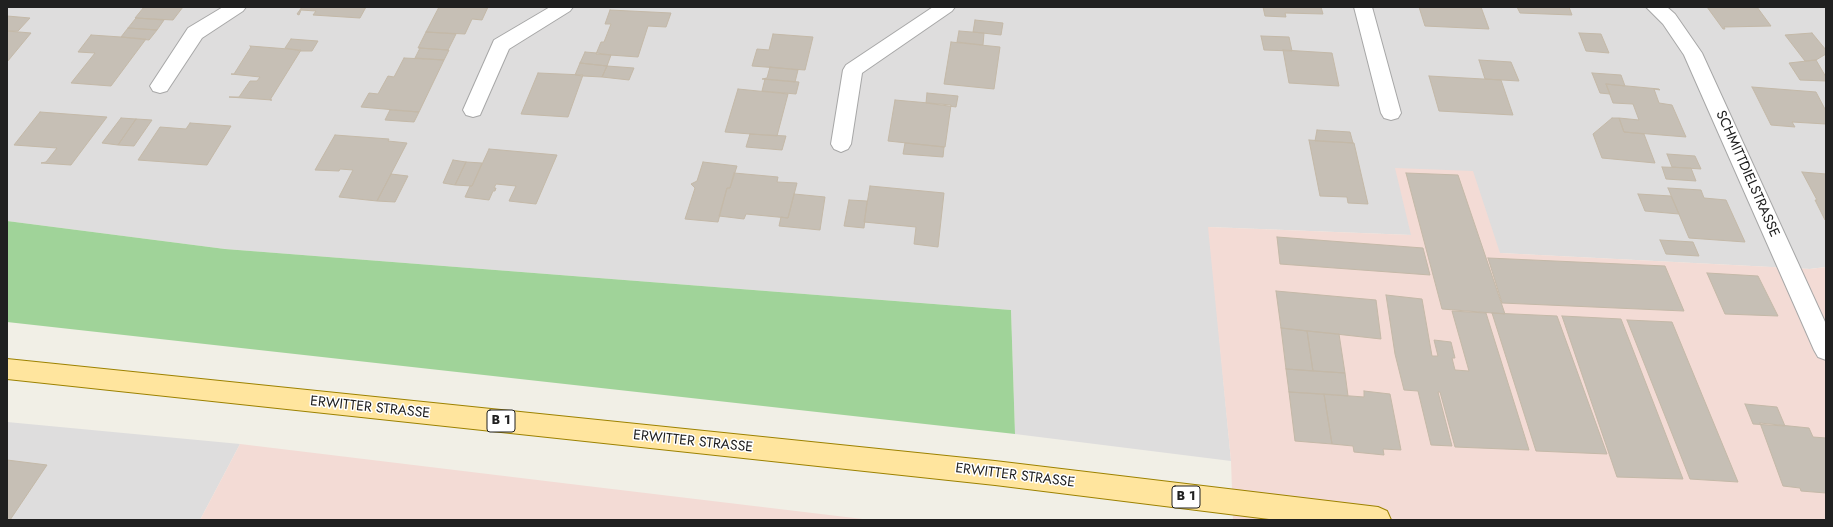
<!DOCTYPE html>
<html>
<head>
<meta charset="utf-8">
<style>
  body { margin:0 }
  #map { position:relative; width:1833px; height:527px; overflow:hidden; background:#f1efe6; font-family:Jost,sans-serif }
  canvas { display:block }
  .frame { position:absolute; inset:0; border:8px solid #202020; pointer-events:none }
</style>
</head>
<body>
<div id="map">
<canvas width="1833" height="527"></canvas>
<div class="frame"></div>
</div>
<script>
const ctx = document.querySelector('canvas').getContext('2d');
ctx.lineJoin = 'round';
function fillPath(path, color) {
  ctx.fillStyle = color;
  ctx.fill(path, 'evenodd');
}
function toPath(rows) {
  const path = new Path2D();
  for (const r of rows) {
    path.moveTo(r[0], r[1]);
    for (let i = 2; i < r.length; i += 2) path.lineTo(r[i], r[i + 1]);
  }
  return path;
}
function stroke(path, color, width, dash) {
  ctx.strokeStyle = color;
  ctx.lineWidth = width;
  ctx.lineCap = dash ? 'butt' : 'round';
  ctx.setLineDash(dash || []);
  ctx.stroke(path);
}
function write(font, color, halo, rows, align = 'center') {
  ctx.font = font + ' Jost,sans-serif';
  ctx.lineWidth = 3;
  ctx.setLineDash([]);
  ctx.textBaseline = 'middle';
  ctx.strokeStyle = halo;
  ctx.fillStyle = color;
  for (const [text, x, y, turn = 0] of rows) {
    ctx.save();
    ctx.translate(x, y);
    ctx.rotate((+turn || 0) * Math.PI / 180);
    ctx.textAlign = isNaN(turn) ? turn : align;
    if (halo) ctx.strokeText(text, 0, 0);
    ctx.fillText(text, 0, 0);
    ctx.restore();
  }
}
fillPath(toPath([
  [7,7,1826,7,1826,267,1810,269,1500,253,1411,235,1209,227,1231,461,1015,434,1011,310,225,249,7,221],
  [7,422,240,444,200,520,7,520]
]), '#dedddd');
fillPath(toPath([
  [1395,168,1473,171,1500,253,1810,269,1826,267,1826,520,1233,520,1231,461,1208,227,1411,235],
  [240,444,587,486,871,520,200,520]
]), '#f3dbd5');
fillPath(toPath([
  [7,221,225,249,1011,310,1015,434,7,322]
]), '#a0d399');
const building = toPath([
  [144,7,183,7,173,20,135,18,144,7],
  [302,7,366,7,360,18,313,15,316,11,301,10,299,15,297,14,302,7],
  [439,7,488,7,482,20,472,19,465,34,426,32,439,7],
  [1263,7,1321,7,1323,14,1285,13,1286,17,1265,16,1263,7],
  [1419,7,1481,7,1489,29,1425,26,1419,7],
  [1517,7,1569,7,1572,15,1520,13,1517,7],
  [1707,7,1757,7,1771,26,1724,27,1725,29,1723,29,1707,7],
  [610,10,671,13,666,27,648,26,638,57,596,54,601,42,604,42,611,24,605,24,610,10],
  [7,16,30,18,18,31,7,31,7,16],
  [136,18,164,20,157,30,128,28,136,18],
  [975,20,1003,23,1001,35,973,32,975,20],
  [128,28,157,30,149,40,121,37,128,28],
  [7,31,31,33,7,62,7,31],
  [959,31,984,33,983,45,957,42,959,31],
  [426,32,456,34,448,50,418,48,426,32],
  [1579,33,1601,34,1609,53,1586,51,1579,33],
  [1812,33,1826,50,1826,54,1816,60,1805,61,1785,35,1812,33],
  [773,34,813,37,805,70,752,66,757,49,769,50,773,34],
  [91,35,121,37,146,39,111,86,71,83,95,53,78,52,91,35],
  [1261,36,1289,37,1292,51,1264,50,1261,36],
  [291,39,318,41,312,51,301,51,285,48,291,39],
  [951,42,1000,47,994,89,944,84,951,42],
  [250,46,301,50,270,100,272,100,229,97,239,97,250,81,257,81,260,77,231,74,234,74,251,47,250,46],
  [420,48,448,50,449,50,444,60,415,58,420,48],
  [1283,50,1332,53,1339,86,1289,83,1283,50],
  [585,52,597,53,611,55,607,66,580,63,585,52],
  [404,58,444,60,419,112,361,107,369,93,378,94,388,76,394,77,404,58],
  [1479,60,1511,62,1519,81,1485,79,1479,60],
  [1816,60,1826,77,1826,81,1800,80,1789,63,1816,60],
  [580,63,607,66,602,77,583,76,575,75,580,63],
  [607,66,634,68,629,80,602,77,607,66],
  [770,67,798,70,795,82,762,79,767,78,770,67],
  [538,73,583,75,568,117,521,114,538,73],
  [1592,73,1621,75,1625,86,1606,84,1610,94,1600,93,1592,73],
  [1429,76,1501,80,1513,115,1439,111,1429,76],
  [765,79,799,82,796,94,762,91,765,79],
  [1606,84,1659,89,1660,90,1654,89,1659,103,1672,105,1686,137,1624,132,1619,118,1639,120,1633,104,1613,103,1606,84],
  [1752,87,1816,92,1826,111,1826,124,1792,122,1795,127,1771,125,1752,87],
  [738,89,788,94,777,136,725,132,738,89],
  [927,93,958,96,956,107,926,103,927,93],
  [895,100,951,105,945,147,888,141,895,100],
  [390,110,419,112,414,122,385,120,390,110],
  [40,112,107,117,71,165,41,163,46,162,57,148,14,145,40,112],
  [121,118,136,119,118,145,102,143,121,118],
  [1612,118,1619,118,1624,132,1644,134,1655,163,1602,158,1593,134,1612,118],
  [136,119,152,120,134,146,118,145,136,119],
  [190,123,231,126,207,165,138,160,160,127,186,129,190,123],
  [1317,130,1350,132,1353,143,1315,141,1317,130],
  [750,134,786,136,782,150,746,147,750,134],
  [335,135,389,139,388,141,407,143,377,201,339,197,353,170,340,169,339,171,315,170,335,135],
  [1309,140,1354,143,1368,204,1348,203,1347,197,1320,196,1309,140],
  [905,143,944,147,943,157,903,154,905,143],
  [489,149,557,155,536,204,509,201,516,186,496,184,494,188,496,188,495,191,493,191,489,200,465,197,470,186,472,186,489,149],
  [1667,154,1695,156,1701,169,1672,167,1667,154],
  [453,160,466,162,455,185,443,183,453,160],
  [466,162,482,163,472,186,455,185,466,162],
  [703,162,737,166,730,188,727,188,718,222,685,219,695,188,691,184,697,181,703,162],
  [1662,167,1691,168,1696,181,1666,179,1662,167],
  [1802,172,1826,174,1826,220,1825,220,1815,200,1817,200,1802,172],
  [734,173,778,177,777,182,797,183,788,218,746,214,744,219,719,216,727,188,730,188,734,173],
  [1406,173,1458,175,1505,314,1442,309,1406,173],
  [391,174,408,176,395,202,377,201,391,174],
  [870,186,944,193,938,247,914,244,916,227,864,222,870,186],
  [1668,188,1701,190,1704,198,1726,200,1745,242,1689,238,1668,188],
  [794,194,825,197,820,230,779,226,781,217,788,218,794,194],
  [1638,194,1671,196,1679,214,1645,211,1638,194],
  [849,200,867,201,864,228,844,226,849,200],
  [1277,237,1423,248,1430,275,1280,264,1277,237],
  [1660,240,1693,242,1699,256,1666,254,1660,240],
  [1488,258,1665,266,1684,311,1502,303,1488,258],
  [1707,273,1758,276,1778,316,1725,314,1707,273],
  [1276,291,1376,300,1381,339,1281,328,1276,291],
  [1386,295,1422,299,1432,356,1438,356,1434,340,1451,342,1455,358,1452,358,1455,370,1469,371,1452,311,1486,313,1529,450,1455,447,1440,392,1438,392,1452,446,1431,445,1418,391,1404,390,1395,354,1386,295],
  [1492,313,1557,316,1607,454,1536,451,1492,313],
  [1562,316,1621,319,1683,479,1617,477,1562,316],
  [1627,320,1672,322,1738,482,1690,479,1627,320],
  [1281,328,1307,331,1313,371,1286,369,1281,328],
  [1307,331,1339,334,1345,373,1313,371,1307,331],
  [1286,369,1345,373,1348,396,1289,392,1286,369],
  [1364,391,1390,394,1401,450,1383,449,1384,455,1354,452,1353,446,1332,444,1324,394,1364,397,1364,391],
  [1289,392,1324,394,1332,444,1295,441,1289,392],
  [1745,404,1777,407,1785,426,1753,424,1745,404],
  [1760,423,1809,428,1813,437,1826,438,1826,493,1801,491,1800,488,1783,486,1760,423],
  [7,460,47,465,10,520,7,520,7,460]
]);
fillPath(building, '#c6bfb5');
stroke(building, '#c4b9a8', 1);
const minor = toPath([
  [223,7,246,7,243,11,202,38,167,91,160,93,153,91,150,86,188,28,223,7],
  [550,7,573,7,570,11,509,49,480,115,473,117,466,115,463,110,494,40,550,7],
  [933,7,955,7,952,11,862,73,851,144,848,149,841,152,834,149,831,144,843,70,846,65,933,7],
  [1354,7,1372,7,1401,113,1398,118,1391,120,1384,118,1381,113,1354,7],
  [1646,7,1667,7,1675,14,1702,53,1826,324,1826,360,1818,357,1814,350,1684,55,1663,24,1646,7]
]);
const primary = toPath([
  [7,359,995,461,1378,507,1387,511,1391,520,1277,520,995,485,7,379,7,359]
]);
stroke(minor, '#a7a7a7', 2);
stroke(primary, '#9d8200', 2);
fillPath(minor, '#fff');
fillPath(primary, '#ffe59e');
for (const [x, y, w] of [
  [501,421,28],
  [1186,497,28]
]) {
  const box = new Path2D();
  box.roundRect(x - w / 2, y - 11, w, 22, 3);
  ctx.fillStyle = '#fff';
  ctx.fill(box);
  stroke(box, '#202020', 1);
}
write('bold 13px', '#202020', null, [
  ["B 1",501,421],
  ["B 1",1186,497]
]);
write('14px', '#202020', '#fff', [
  ["SCHMITTDIELSTRASSE",1747,174,66],
  ["ERWITTER STRASSE",370,408,6],
  ["ERWITTER STRASSE",693,442,6],
  ["ERWITTER STRASSE",1015,476,7]
]);
</script>
</body>
</html>
